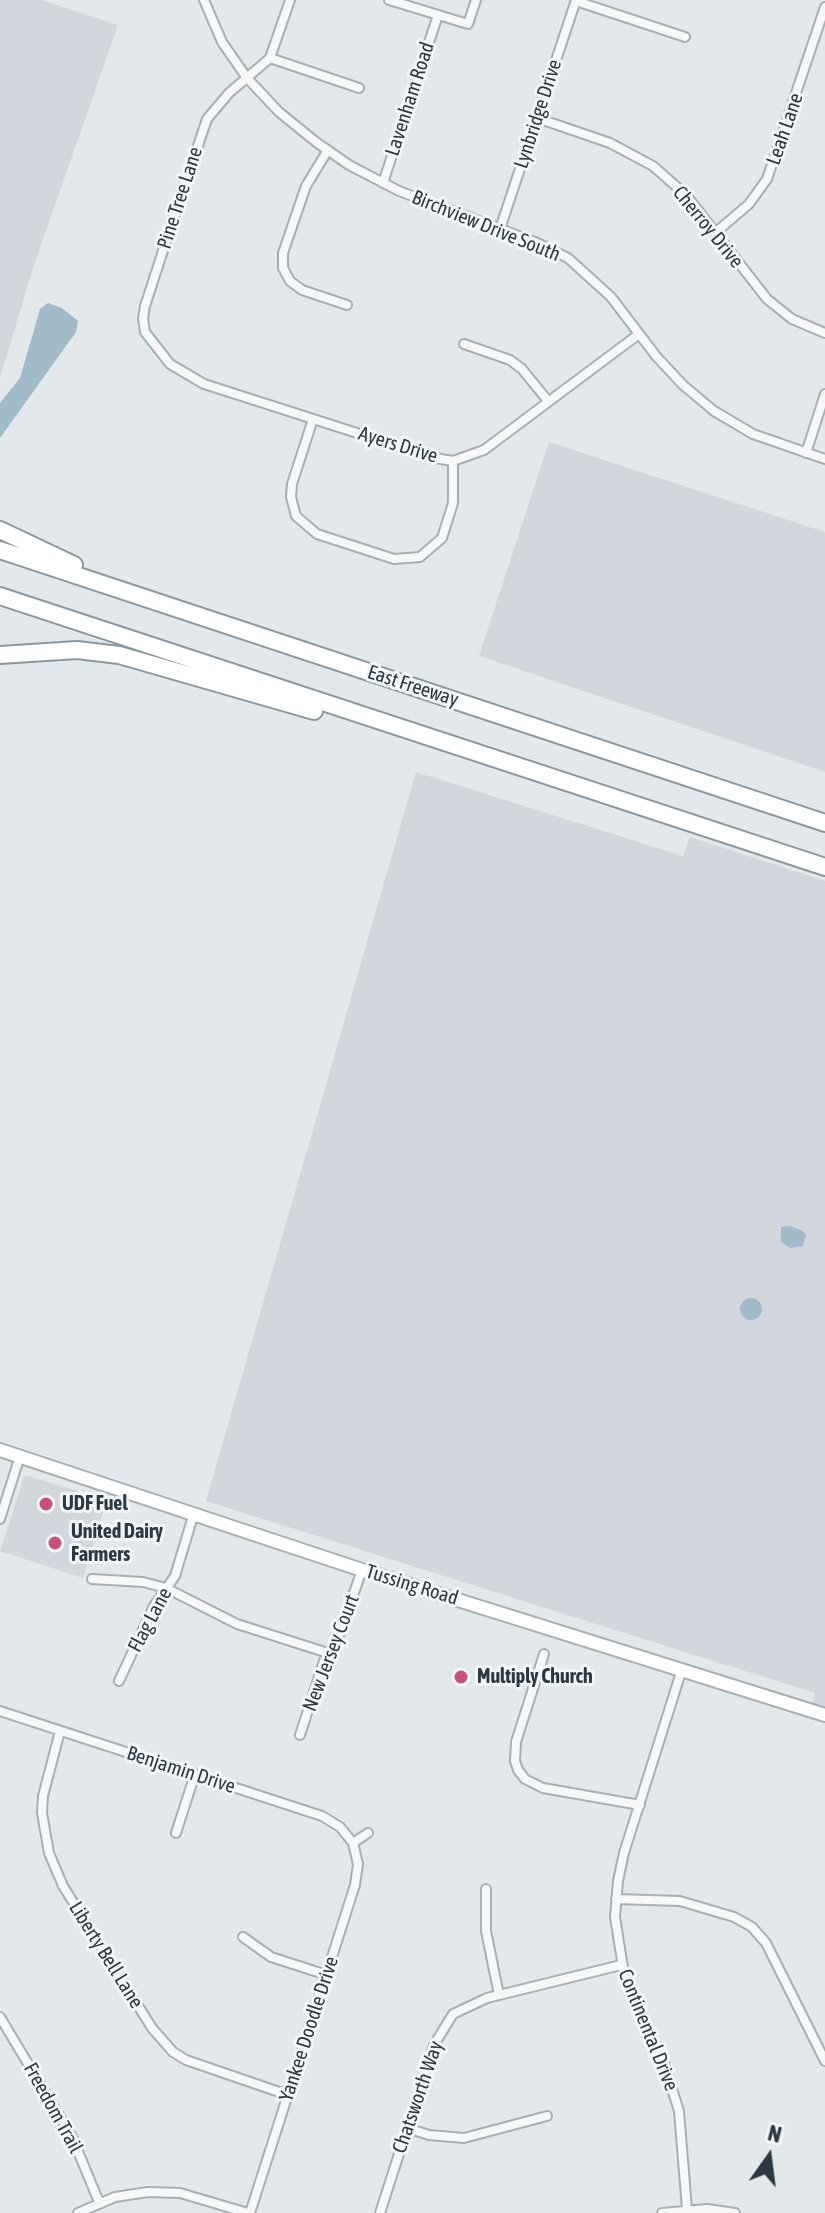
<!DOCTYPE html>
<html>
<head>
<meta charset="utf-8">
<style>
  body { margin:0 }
  #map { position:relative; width:825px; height:2213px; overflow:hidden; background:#e3e8ea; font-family:"Asap Condensed",sans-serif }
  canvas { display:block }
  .north { position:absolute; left:729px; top:2117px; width:80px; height:80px; -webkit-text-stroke:6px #f3f6f8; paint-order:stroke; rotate:14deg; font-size:22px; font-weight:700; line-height:32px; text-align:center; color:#2c3942 }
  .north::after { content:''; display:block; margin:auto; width:28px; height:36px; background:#2c3942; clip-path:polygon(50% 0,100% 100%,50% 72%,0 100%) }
</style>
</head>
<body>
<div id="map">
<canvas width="825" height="2213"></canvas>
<div class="north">N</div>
</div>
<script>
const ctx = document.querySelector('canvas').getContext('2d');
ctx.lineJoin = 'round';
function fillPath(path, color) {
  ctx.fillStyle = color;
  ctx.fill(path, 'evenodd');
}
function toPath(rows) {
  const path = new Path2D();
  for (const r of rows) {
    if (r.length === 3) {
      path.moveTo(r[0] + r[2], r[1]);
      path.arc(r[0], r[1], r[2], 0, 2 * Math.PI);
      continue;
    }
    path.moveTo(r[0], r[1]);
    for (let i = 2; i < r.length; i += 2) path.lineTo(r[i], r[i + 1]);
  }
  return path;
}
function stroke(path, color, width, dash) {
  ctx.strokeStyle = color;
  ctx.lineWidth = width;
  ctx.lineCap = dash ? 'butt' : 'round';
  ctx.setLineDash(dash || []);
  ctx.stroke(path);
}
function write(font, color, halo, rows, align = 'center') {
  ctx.font = font + ' "Asap Condensed",sans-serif';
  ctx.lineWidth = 6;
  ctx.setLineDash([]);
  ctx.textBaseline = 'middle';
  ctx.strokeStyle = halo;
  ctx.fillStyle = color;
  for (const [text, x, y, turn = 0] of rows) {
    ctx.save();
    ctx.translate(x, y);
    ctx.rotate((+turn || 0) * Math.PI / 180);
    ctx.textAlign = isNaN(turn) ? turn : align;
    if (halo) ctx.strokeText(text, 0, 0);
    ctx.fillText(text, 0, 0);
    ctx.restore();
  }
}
fillPath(toPath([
  [0,0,42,0,118,25,33,268,0,378],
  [549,442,825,532,825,772,479,656],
  [416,772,683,856,690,837,825,881,825,1709,812,1705,815,1693,206,1501],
  [25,1475,107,1500,83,1578,0,1551]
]), '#d1d7dc');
fillPath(toPath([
  [48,303,62,308,78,321,76,332,0,438,0,403,20,378,40,309],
  [790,1226,803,1231,806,1235,803,1246,790,1248,781,1242,781,1227],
  [751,1309,11]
]), '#a1bcc8');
const street = toPath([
  [204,0,222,42,247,78,279,112,316,142,349,165,399,191,535,242,568,258,611,297,656,356,683,385,714,411,753,434,825,459],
  [290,0,270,58,229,93,207,119,175,214,145,306,143,319,145,332,170,364,204,384,435,458,453,461,484,450,639,334],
  [389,0,468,24,476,0],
  [576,1,685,37],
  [270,58,359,88],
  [537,118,610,143,653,166,686,195,767,299,792,319,825,333],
  [328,150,306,186,283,253,283,268,290,281,302,290,347,305],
  [383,183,438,15],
  [500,229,576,0],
  [715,233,749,204,767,179,825,7],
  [464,344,510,360,522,369,548,401],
  [313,419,292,484,291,497,296,516,317,534,394,559,420,557,442,538,453,503,453,461],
  [806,453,825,394],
  [0,1519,20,1456],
  [92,1579,143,1582,166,1588,237,1624,328,1653],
  [544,1654,516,1742,515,1761,518,1770,525,1779,543,1788,640,1805],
  [682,1669,624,1853,618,1881,615,1917,625,1980,664,2064,679,2111,687,2209],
  [119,1681,154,1606,175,1576,194,1513],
  [0,1711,322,1816,340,1827,353,1843,358,1864,355,1885,250,2213],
  [60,1731,43,1796,42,1813,49,1853,63,1886,152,2028,173,2052,186,2060,288,2095],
  [300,1735,324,1661,338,1638,362,1570],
  [176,1833,195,1774],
  [353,1843,368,1833],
  [486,1889,486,1931,499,1995],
  [616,1899,680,1901,734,1917,752,1927,766,1943,825,2061],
  [243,1937,271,1957,327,1975],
  [0,2017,72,2137,99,2202],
  [407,2128,429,2135,464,2138,547,2116],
  [78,2213,115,2197,148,2192,180,2193,248,2213],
  [380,2213,434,2045,453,2014,487,1998,621,1965],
  [662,2213,707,2209,735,2213]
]);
const secondary = toPath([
  [0,1450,362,1570,825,1715]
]);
const highway = toPath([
  [0,530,74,565],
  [0,550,825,823],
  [0,596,825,867],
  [0,655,77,650,119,655,314,711]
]);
stroke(street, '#a8b0b4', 12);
stroke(secondary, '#a8b0b4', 16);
stroke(highway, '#8b98a0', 20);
stroke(street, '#f6f7f9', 8);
stroke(secondary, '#fff', 12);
stroke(highway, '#fff', 16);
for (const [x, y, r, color] of [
  [46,1504,8,"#c7507c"],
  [55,1543,8,"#c7507c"],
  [461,1677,8,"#c7507c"]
]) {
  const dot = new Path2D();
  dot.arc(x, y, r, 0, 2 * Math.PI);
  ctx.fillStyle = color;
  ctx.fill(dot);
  stroke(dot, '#f3f6f8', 3);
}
write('20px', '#2c3942', '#f3f6f8', [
  ["Lavenham Road",410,99,-72],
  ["Lynbridge Drive",538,114,-72],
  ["Leah Lane",785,129,-71],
  ["Pine Tree Lane",180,198,-72],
  ["Birchview Drive South",486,226,22],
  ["Cherroy Drive",708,227,51],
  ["Ayers Drive",398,445,17],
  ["East Freeway",413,686,18],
  ["Tussing Road",412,1585,17],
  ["Flag Lane",150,1620,-62],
  ["New Jersey Court",331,1653,-69],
  ["Benjamin Drive",181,1770,18],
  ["Liberty Bell Lane",106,1955,58],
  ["Yankee Doodle Drive",309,2029,-72],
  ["Continental Drive",648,2030,68],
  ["Chatsworth Way",418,2097,-71],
  ["Freedom Trail",53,2108,61]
]);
write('bold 20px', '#2c3942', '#f3f6f8', [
  ["UDF Fuel",62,1504],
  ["United Dairy",71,1532],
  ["Farmers",71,1555],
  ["Multiply Church",477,1677]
], 'left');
</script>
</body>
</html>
